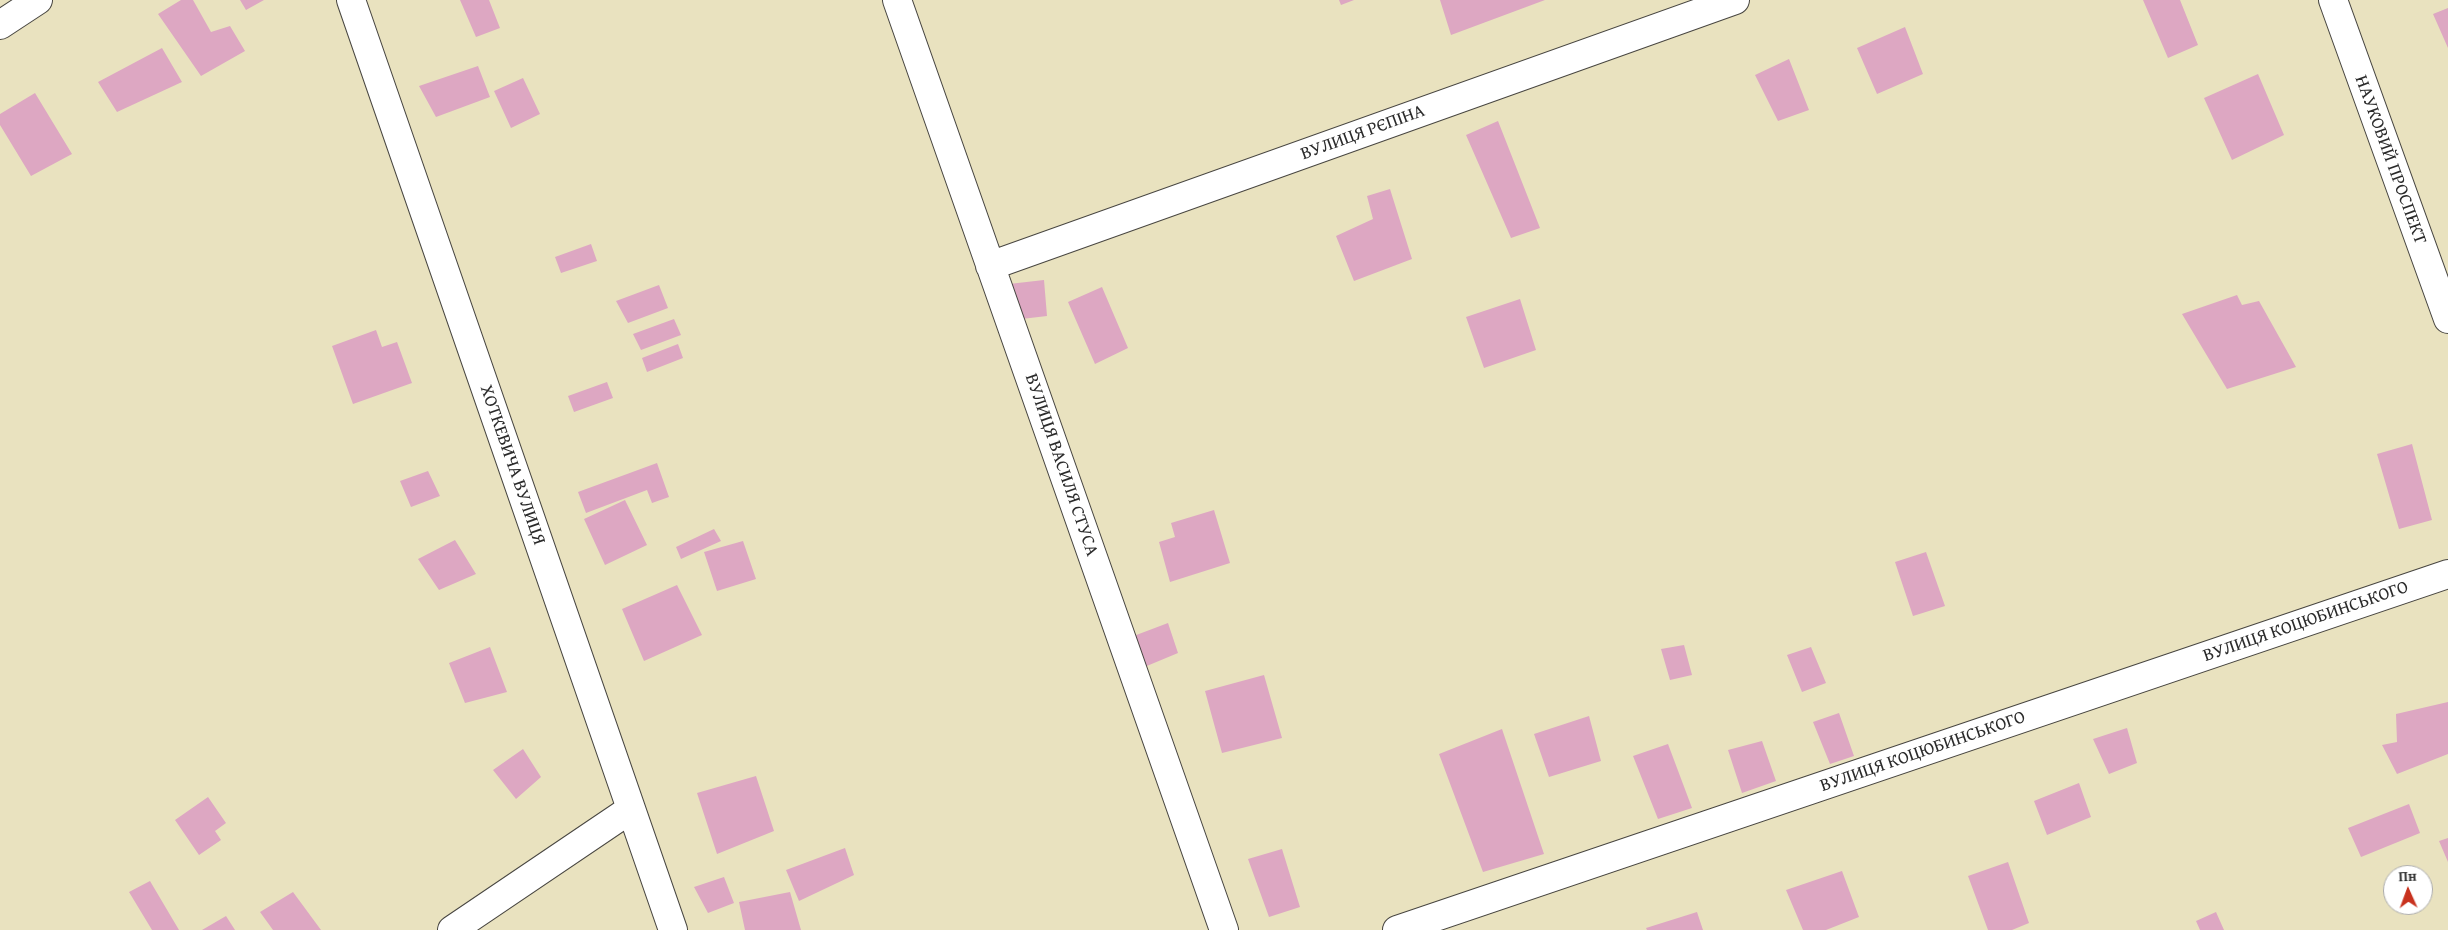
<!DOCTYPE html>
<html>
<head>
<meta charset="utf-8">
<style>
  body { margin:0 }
  #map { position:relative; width:2448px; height:930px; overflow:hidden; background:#e9e2bf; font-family:"Gentium Book Plus",serif }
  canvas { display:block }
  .north { position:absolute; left:2383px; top:865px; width:50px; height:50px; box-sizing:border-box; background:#fff; border:1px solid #aaa; border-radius:50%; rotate:358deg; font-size:14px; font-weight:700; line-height:20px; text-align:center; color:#2b2b2b }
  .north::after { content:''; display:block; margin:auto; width:18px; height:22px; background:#c8321e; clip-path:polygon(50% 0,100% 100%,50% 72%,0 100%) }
</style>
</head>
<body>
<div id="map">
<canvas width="2448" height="930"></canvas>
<div class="north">Пн</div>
</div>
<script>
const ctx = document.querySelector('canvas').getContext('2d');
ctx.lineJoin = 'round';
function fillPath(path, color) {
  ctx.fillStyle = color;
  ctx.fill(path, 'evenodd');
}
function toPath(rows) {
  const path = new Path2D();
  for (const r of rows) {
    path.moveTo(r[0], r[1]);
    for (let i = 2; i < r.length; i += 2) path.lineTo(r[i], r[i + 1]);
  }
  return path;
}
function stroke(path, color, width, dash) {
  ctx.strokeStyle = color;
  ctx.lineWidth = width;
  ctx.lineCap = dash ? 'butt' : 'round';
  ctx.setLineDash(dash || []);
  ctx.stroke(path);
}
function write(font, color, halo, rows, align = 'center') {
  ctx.font = font + ' "Gentium Book Plus",serif';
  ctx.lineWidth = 4.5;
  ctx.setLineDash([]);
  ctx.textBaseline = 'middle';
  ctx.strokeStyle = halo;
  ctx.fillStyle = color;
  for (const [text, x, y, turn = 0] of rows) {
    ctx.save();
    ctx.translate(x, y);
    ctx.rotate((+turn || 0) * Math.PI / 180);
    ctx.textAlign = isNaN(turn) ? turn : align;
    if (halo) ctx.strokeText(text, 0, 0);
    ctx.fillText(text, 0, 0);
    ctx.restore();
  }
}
fillPath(toPath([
  [181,0,193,0,211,32,230,26,245,51,201,76,158,14],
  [240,0,264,0,246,10],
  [460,0,489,0,500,28,476,37],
  [1339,0,1354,0,1341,5],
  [1440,0,1545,0,1451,35],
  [2143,0,2180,0,2198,45,2168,58],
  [2448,8,2448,48,2433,14],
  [1905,27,1923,74,1877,94,1857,48],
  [162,48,182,82,117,112,98,82],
  [1789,59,1809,110,1778,121,1755,75],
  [478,66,490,97,436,117,419,86],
  [2258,74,2284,135,2232,160,2204,98],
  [523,78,540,114,511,128,494,91],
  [35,93,72,154,31,176,0,125,0,114],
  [1498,121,1540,228,1511,238,1466,135],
  [1390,189,1412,259,1354,281,1336,236,1373,219,1367,196],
  [591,244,597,261,561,273,555,257],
  [1044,280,1047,316,1013,320,1009,284],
  [659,285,668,308,628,323,616,301],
  [1102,287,1128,348,1095,364,1068,302],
  [2237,295,2242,305,2259,301,2296,367,2227,389,2182,314],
  [1520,299,1536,350,1484,368,1466,317],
  [674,319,681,335,641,350,633,334],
  [376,330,382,347,397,342,412,383,353,404,332,346],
  [678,344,683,358,647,372,642,358],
  [607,382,613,398,574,412,568,396],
  [2412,444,2432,520,2399,529,2377,454],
  [657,463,669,497,652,503,647,490,586,513,578,492],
  [428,471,440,496,411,507,400,481],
  [625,500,647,545,605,565,584,519],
  [1214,510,1230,563,1170,582,1159,542,1175,537,1171,523],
  [714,529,721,541,681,559,676,547],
  [455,540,476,574,439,590,418,559],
  [743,541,756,579,717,591,704,552],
  [1926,552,1945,606,1913,616,1895,562],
  [677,585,702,635,644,661,622,609],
  [1168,623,1178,653,1142,668,1131,637],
  [1684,645,1692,675,1670,680,1661,649],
  [490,647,507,692,465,703,449,663],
  [1811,647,1826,683,1802,692,1787,655],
  [1264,675,1282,738,1222,753,1205,691],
  [2448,702,2448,754,2397,774,2382,745,2397,742,2396,714],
  [1839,713,1854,756,1830,764,1813,722],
  [1589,716,1601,761,1549,777,1534,734],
  [2127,728,2137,763,2109,774,2093,739],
  [1502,729,1544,854,1483,872,1439,754],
  [1762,741,1776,781,1742,793,1728,750],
  [1668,744,1692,808,1658,819,1633,756],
  [523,749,541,777,516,799,493,770],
  [756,776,774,831,717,854,697,793],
  [2079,783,2091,817,2047,835,2034,801],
  [208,797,226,823,215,831,221,840,199,855,175,820],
  [2409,804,2420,833,2361,857,2348,828],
  [2448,838,2448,862,2439,841],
  [845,848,854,875,799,901,786,870],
  [1282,849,1300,907,1269,917,1248,859],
  [2008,862,2029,923,2012,930,1988,930,1968,876],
  [1842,871,1859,917,1826,930,1803,930,1786,890],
  [724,877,734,903,708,913,694,887],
  [150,881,179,930,152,930,129,892],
  [293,892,321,930,273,930,260,912],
  [790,892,801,930,745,930,739,902],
  [1697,912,1703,930,1647,930,1646,928],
  [2216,912,2224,930,2200,930,2196,921],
  [226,916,235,930,202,930]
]), '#dda7c2');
const minor = toPath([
  [351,0,673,930],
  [897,0,1224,930],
  [2333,0,2448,319],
  [0,25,38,0],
  [990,266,1735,0],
  [452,930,631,809],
  [1397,930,2448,574]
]);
stroke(minor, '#484641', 30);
stroke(minor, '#fff', 28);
write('18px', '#2b2b2b', '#fff', [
  ["ВУЛИЦЯ РЄПІНА",1363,133,-20],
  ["НАУКОВИЙ ПРОСПЕКТ",2390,160,70],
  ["ХОТКЕВИЧА ВУЛИЦЯ",512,465,71],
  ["ВУЛИЦЯ ВАСИЛЯ СТУСА",1061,465,71],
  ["ВУЛИЦЯ КОЦЮБИНСЬКОГО",2306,622,-19],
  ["ВУЛИЦЯ КОЦЮБИНСЬКОГО",1923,752,-19]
]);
</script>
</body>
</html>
